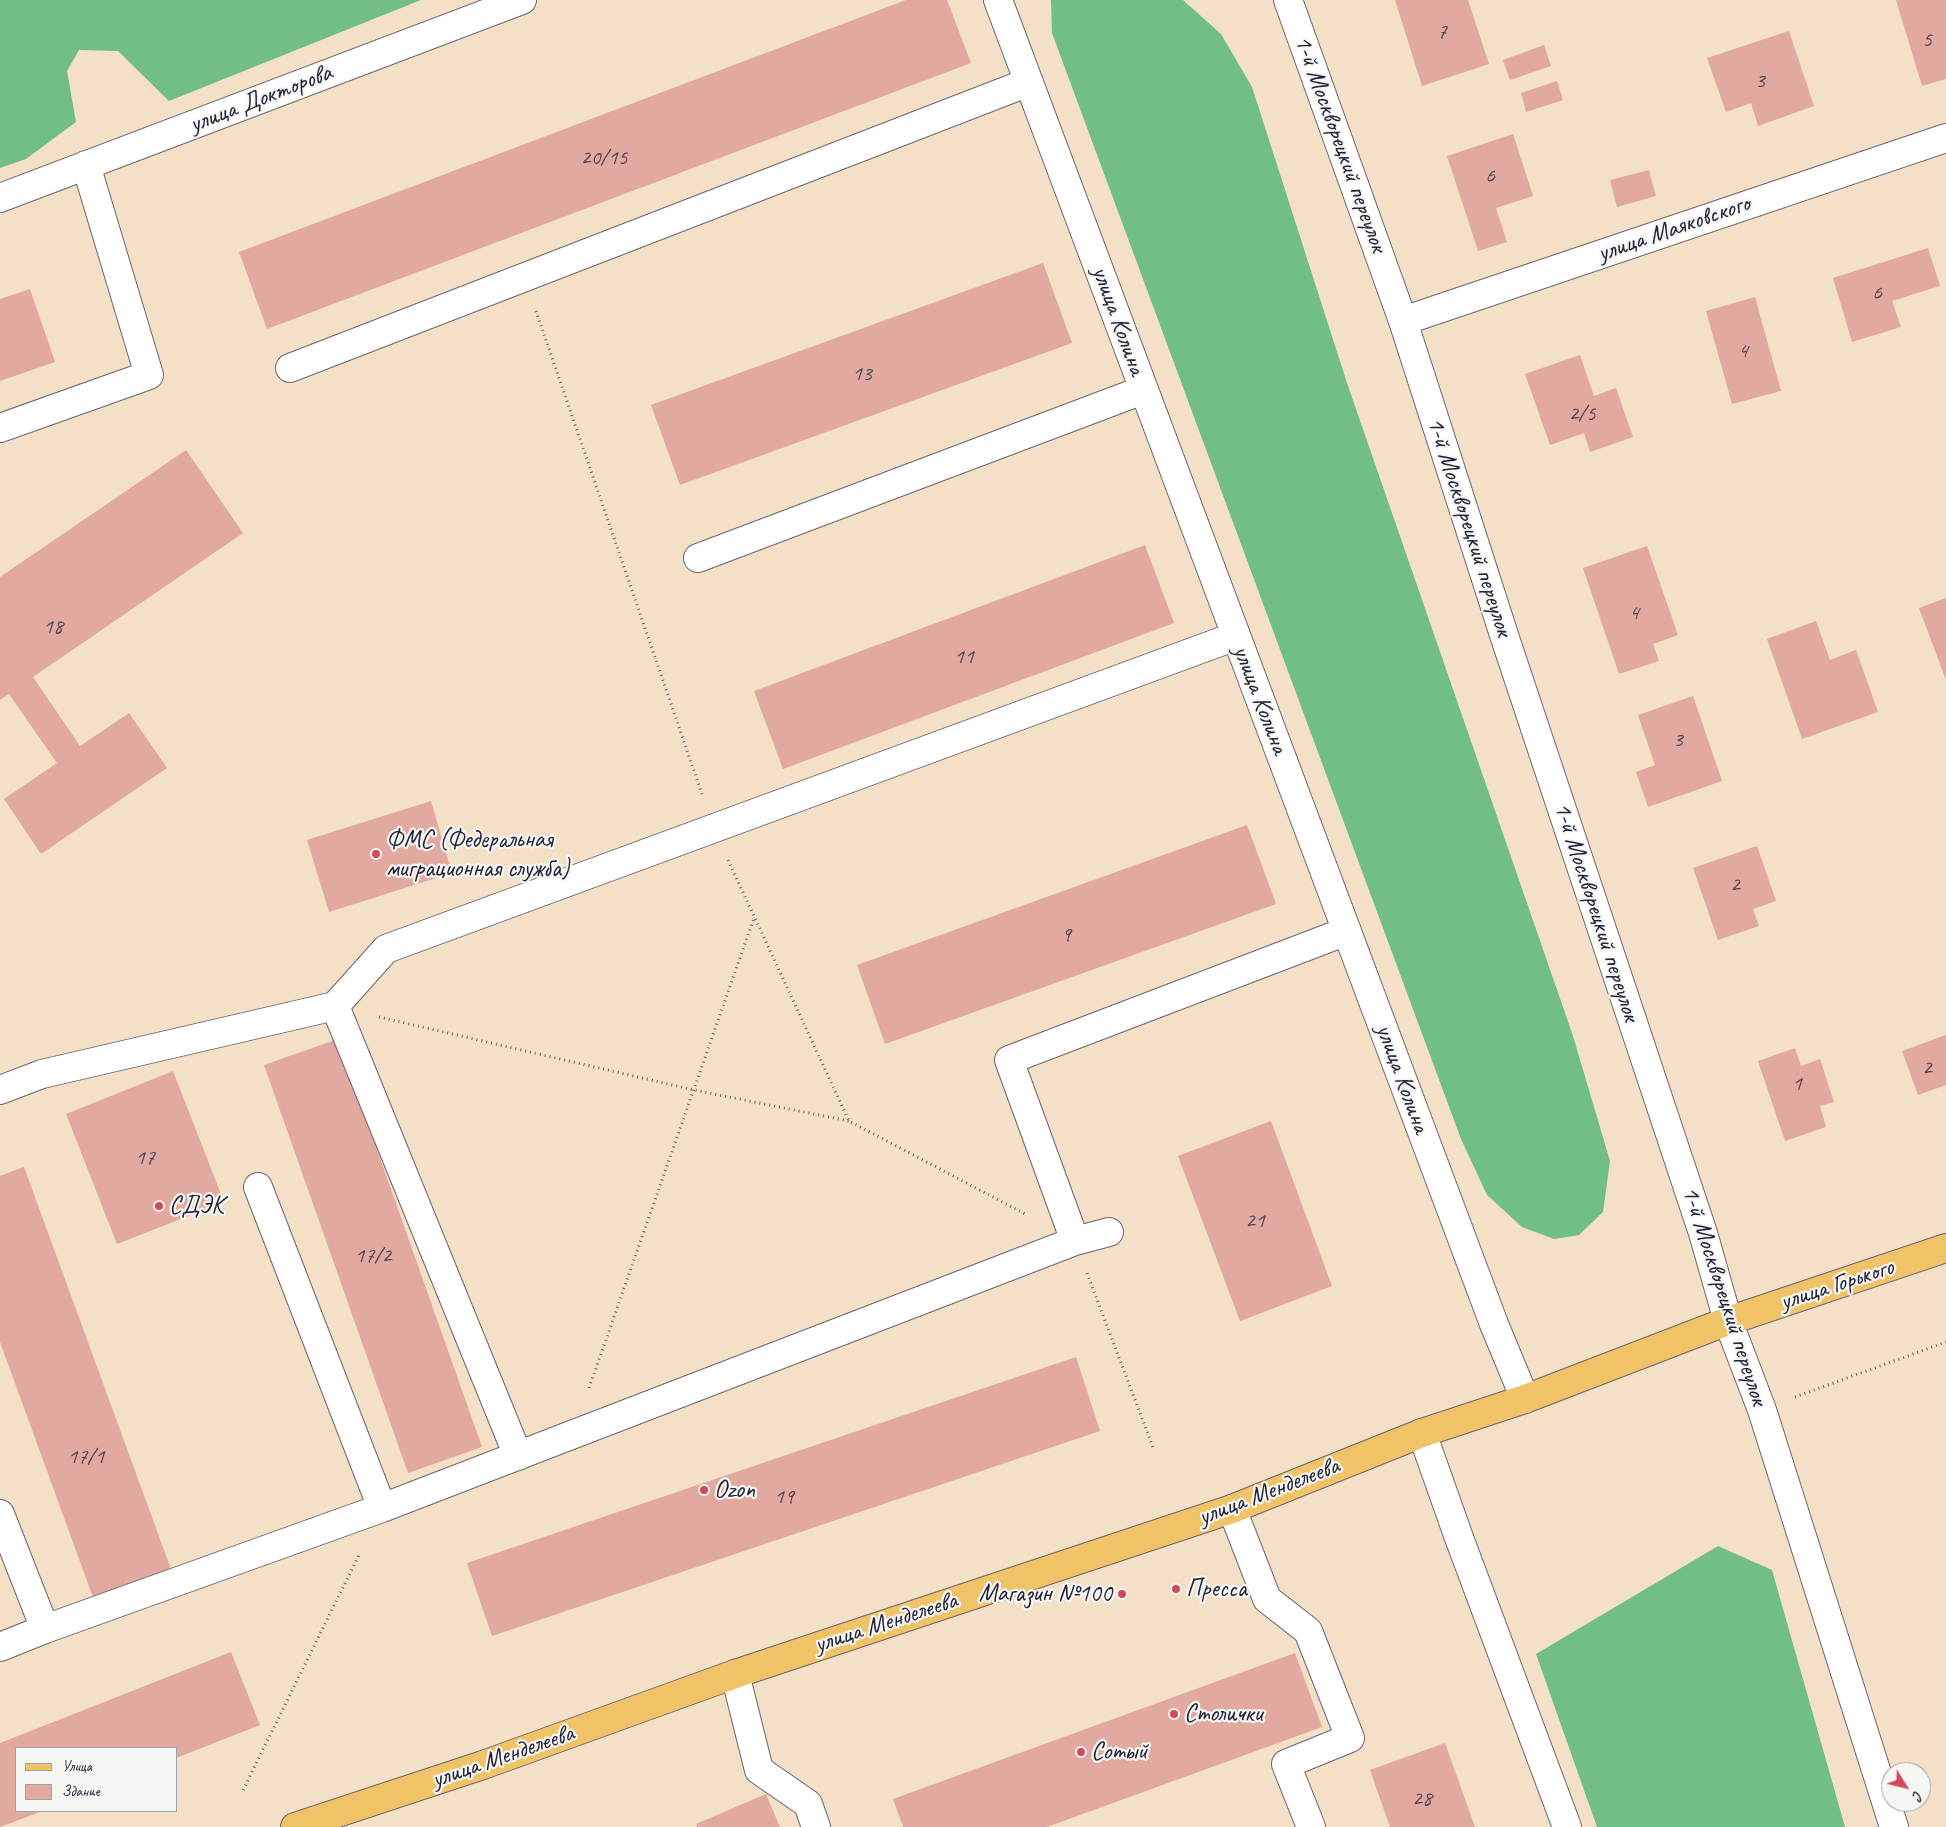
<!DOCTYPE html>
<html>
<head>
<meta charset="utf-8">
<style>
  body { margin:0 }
  #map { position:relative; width:1946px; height:1827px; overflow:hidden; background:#f3e0c6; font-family:Caveat,sans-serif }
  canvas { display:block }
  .legend { position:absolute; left:15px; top:1747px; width:162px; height:65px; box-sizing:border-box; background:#f6f6f2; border:1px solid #a1a1a9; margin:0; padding:6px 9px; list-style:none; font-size:15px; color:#22223b }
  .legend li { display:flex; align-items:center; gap:10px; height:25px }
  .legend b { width:25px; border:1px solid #a1a1a9 }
  .north { position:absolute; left:1881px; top:1762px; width:50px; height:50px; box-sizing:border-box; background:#f6f6f2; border:1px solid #a1a1a9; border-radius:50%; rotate:126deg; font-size:14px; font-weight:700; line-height:20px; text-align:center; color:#22223b }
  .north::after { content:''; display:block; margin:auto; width:18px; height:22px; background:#d1495b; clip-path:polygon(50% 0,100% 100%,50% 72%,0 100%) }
</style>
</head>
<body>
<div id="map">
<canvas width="1946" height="1827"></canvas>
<ul class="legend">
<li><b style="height:6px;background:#f1c369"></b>Улица</li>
<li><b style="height:14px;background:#e1a99f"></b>Здание</li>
</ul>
<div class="north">С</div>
</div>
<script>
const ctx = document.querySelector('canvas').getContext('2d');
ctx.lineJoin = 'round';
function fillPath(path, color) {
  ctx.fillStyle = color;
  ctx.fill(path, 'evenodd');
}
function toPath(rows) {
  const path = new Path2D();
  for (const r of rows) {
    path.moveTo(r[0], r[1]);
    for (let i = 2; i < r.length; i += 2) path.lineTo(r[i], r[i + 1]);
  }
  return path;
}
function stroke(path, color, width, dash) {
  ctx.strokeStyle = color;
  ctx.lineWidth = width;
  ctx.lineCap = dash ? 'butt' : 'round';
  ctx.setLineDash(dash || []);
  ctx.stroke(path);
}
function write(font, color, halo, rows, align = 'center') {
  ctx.font = font + ' Caveat,sans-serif';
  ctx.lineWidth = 4.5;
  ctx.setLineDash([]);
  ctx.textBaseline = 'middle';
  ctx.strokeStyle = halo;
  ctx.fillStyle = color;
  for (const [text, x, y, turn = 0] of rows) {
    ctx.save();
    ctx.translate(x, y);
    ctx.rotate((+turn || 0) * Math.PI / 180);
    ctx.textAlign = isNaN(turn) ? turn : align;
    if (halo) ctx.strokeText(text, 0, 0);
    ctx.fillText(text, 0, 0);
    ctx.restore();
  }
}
fillPath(toPath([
  [0,0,421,0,169,101,118,51,79,50,67,71,76,122,26,159,0,168],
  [1051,0,1183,0,1221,34,1252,87,1347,383,1573,1036,1610,1161,1603,1212,1579,1235,1554,1239,1522,1227,1487,1195,1461,1139,1052,33],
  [1718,1546,1772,1570,1845,1827,1597,1827,1536,1654]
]), '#71be86');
fillPath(toPath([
  [906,0,947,0,971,63,267,329,239,252],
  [1395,0,1468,0,1489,64,1422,86],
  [1896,0,1946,0,1946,79,1922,86],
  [1789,31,1814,106,1758,126,1751,103,1726,112,1707,58],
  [1544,45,1551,66,1510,80,1503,60],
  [1557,81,1563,100,1526,112,1521,93],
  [1513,134,1533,196,1496,208,1507,242,1478,251,1447,156],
  [1649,170,1656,196,1617,207,1610,180],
  [1928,248,1940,286,1892,301,1901,327,1852,342,1833,278],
  [1043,263,1072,343,680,485,651,405],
  [30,289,55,362,0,381,0,299],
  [1755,297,1781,391,1732,404,1706,311],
  [1580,355,1594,396,1616,388,1633,437,1590,452,1584,433,1550,445,1525,374],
  [186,450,243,533,33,677,80,746,129,713,167,768,41,854,4,799,57,763,9,694,0,700,0,577],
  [1145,545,1174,623,783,769,754,691],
  [1647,546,1678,635,1653,644,1659,661,1619,674,1583,568],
  [1946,598,1946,680,1919,608],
  [1816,621,1830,660,1856,650,1878,712,1802,739,1767,639],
  [1693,696,1722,781,1648,807,1636,772,1655,765,1638,715],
  [431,801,452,873,329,912,307,840],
  [1247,825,1276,904,885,1044,857,965],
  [1757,846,1776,901,1753,909,1759,926,1718,940,1693,868],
  [1946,1035,1946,1085,1918,1095,1902,1051],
  [338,1039,482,1447,408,1473,264,1065],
  [1795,1048,1801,1066,1820,1059,1834,1102,1820,1106,1826,1127,1785,1141,1758,1061],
  [173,1071,224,1202,117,1244,66,1114],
  [1271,1121,1332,1286,1240,1321,1178,1156],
  [24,1167,172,1572,94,1600,0,1342,0,1176],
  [1076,1357,1100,1431,492,1636,467,1563],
  [231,1652,260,1725,176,1758,176,1748,16,1748,16,1811,43,1811,0,1827,0,1743],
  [1295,1653,1322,1727,1047,1827,903,1827,893,1799],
  [1445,1743,1475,1827,1390,1827,1370,1770],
  [766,1794,780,1827,697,1827,696,1824]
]), '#e1a99f');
const minor = toPath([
  [998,0,1494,1324,1525,1399],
  [1288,0,1403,321,1505,638,1703,1233,1728,1321,1762,1410,1894,1827],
  [0,198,522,0],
  [1403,321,1946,138],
  [290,368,1029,82],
  [0,428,149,375,86,165],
  [698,558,1143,390],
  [335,1006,518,1456],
  [0,1090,42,1074,335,1006,386,949,1236,636],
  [1109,1232,1075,1241,1009,1060,1347,931],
  [1422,1433,1458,1535,1567,1827],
  [382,1508,1075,1241],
  [1232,1509,1267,1599,1308,1631,1350,1738,1286,1764,1311,1827],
  [0,1514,45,1629,0,1647],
  [45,1629,382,1508,258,1187],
  [735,1674,759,1770,808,1804,816,1827]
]);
const major = toPath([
  [295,1827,483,1765,735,1674,1232,1509,1422,1433,1525,1399,1728,1321,1946,1248]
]);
stroke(minor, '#6b646c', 30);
stroke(major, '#6b646c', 30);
stroke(toPath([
  [536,311,702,794],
  [728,860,849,1121,1027,1215],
  [379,1017,694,1090,849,1121],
  [1087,1273,1154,1450],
  [589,1388,754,918],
  [1795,1397,1946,1342],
  [243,1790,359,1555]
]), '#6b646c', 3, [1, 4]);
stroke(minor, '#fff', 28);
stroke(major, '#f1c369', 28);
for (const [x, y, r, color] of [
  [376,854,5,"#d1495b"],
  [159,1206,5,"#d1495b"],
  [704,1490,5,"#d1495b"],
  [1176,1589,5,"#d1495b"],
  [1122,1594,5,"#d1495b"],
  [1174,1714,5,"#d1495b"],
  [1081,1752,5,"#d1495b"]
]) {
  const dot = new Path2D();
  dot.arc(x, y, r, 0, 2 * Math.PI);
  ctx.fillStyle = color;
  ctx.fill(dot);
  stroke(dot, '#f6f6f2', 2);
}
write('22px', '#524454', null, [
  ["7",1442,32],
  ["5",1927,40],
  ["3",1760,81],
  ["20/15",604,158],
  ["6",1490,176],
  ["6",1877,293],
  ["4",1743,351],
  ["13",862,374],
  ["2/5",1582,414],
  ["4",1634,613],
  ["18",53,627],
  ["11",964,657],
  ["3",1678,740],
  ["2",1735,885],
  ["9",1066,935],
  ["2",1927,1068],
  ["1",1797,1084],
  ["17",145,1158],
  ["21",1255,1221],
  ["17/2",373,1256],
  ["17/1",86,1457],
  ["19",784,1497],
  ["28",1422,1799]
]);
write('25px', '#22223b', '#f6f6f2', [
  ["улица Докторова",261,99,-21],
  ["1-й Москворецкий переулок",1340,144,70],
  ["улица Маяковского",1674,229,-19],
  ["улица Колина",1118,321,70],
  ["1-й Москворецкий переулок",1469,527,72],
  ["улица Колина",1260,700,69],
  ["1-й Москворецкий переулок",1596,912,72],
  ["улица Колина",1402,1079,70],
  ["улица Горького",1837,1285,-18],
  ["1-й Москворецкий переулок",1724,1296,72],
  ["улица Менделеева",1269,1492,-21],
  ["улица Менделеева",886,1623,-18],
  ["улица Менделеева",503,1757,-19]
]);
write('25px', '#22223b', '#f6f6f2', [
  ["ФМС (Федеральная",386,840],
  ["миграционная служба)",386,869],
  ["СДЭК",169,1206],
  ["Ozon",714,1490],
  ["Пресса",1186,1589],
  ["Магазин №100",1112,1594,"right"],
  ["Столички",1184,1714],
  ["Сотый",1091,1752]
], 'left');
</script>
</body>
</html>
